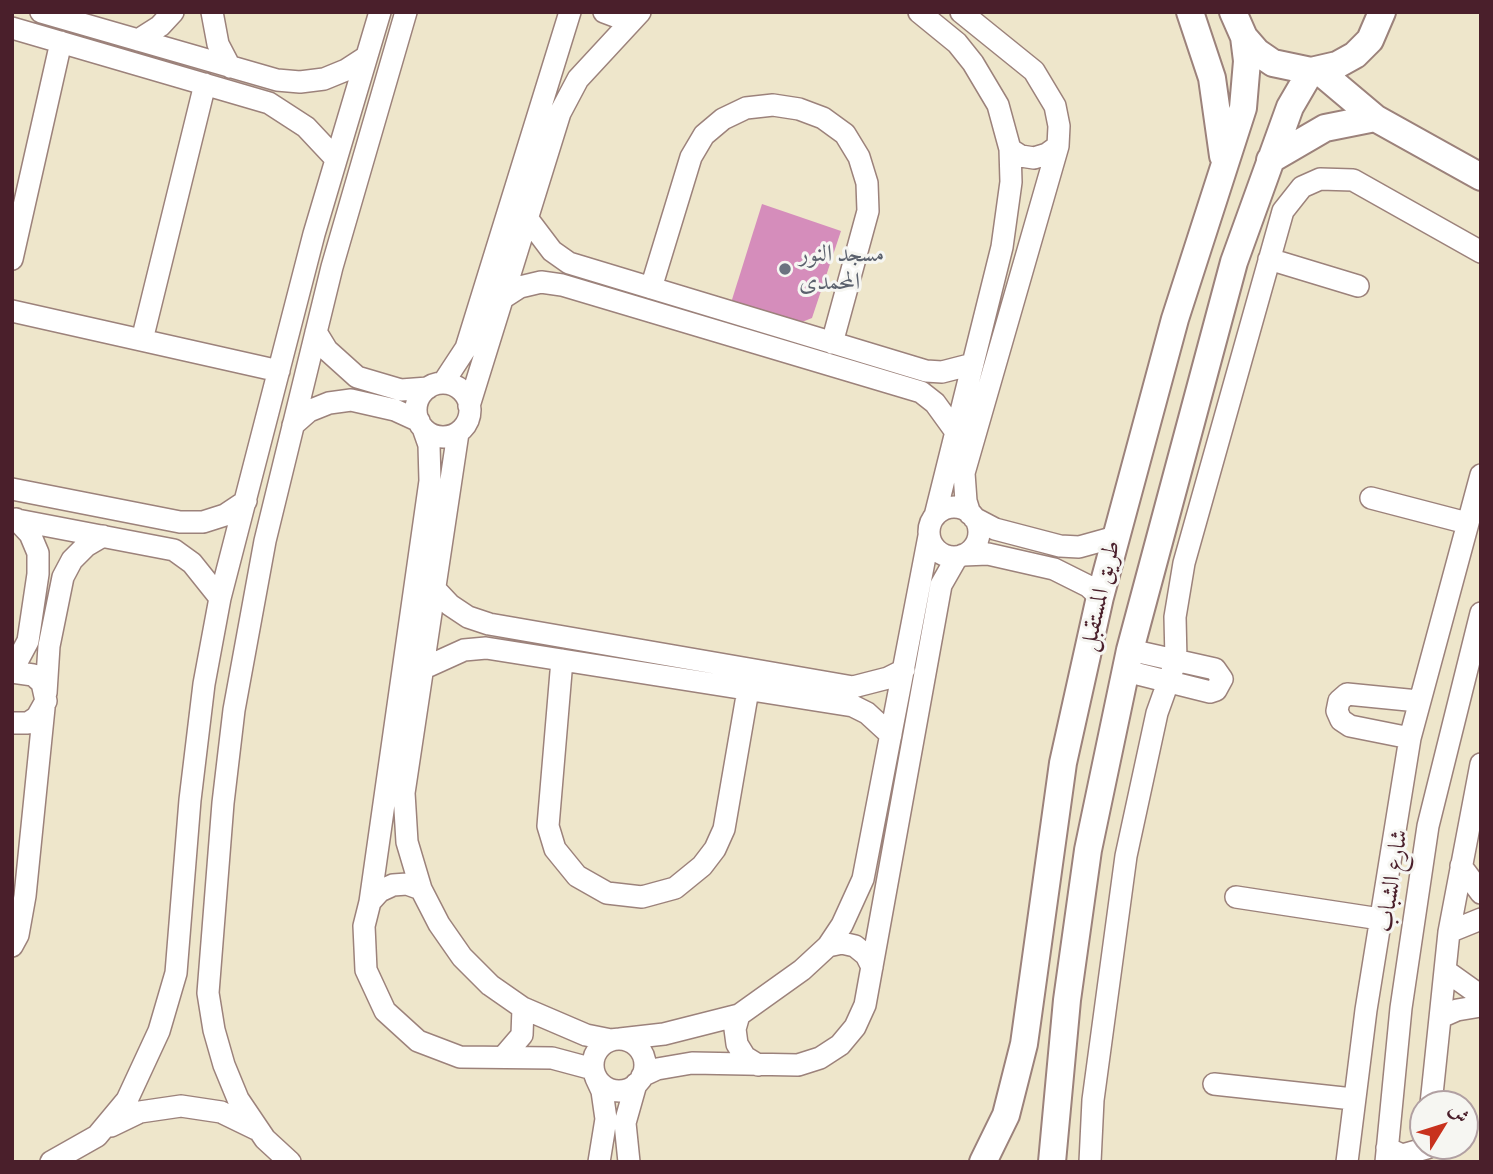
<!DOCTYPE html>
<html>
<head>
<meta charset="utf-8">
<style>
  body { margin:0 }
  #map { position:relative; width:1493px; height:1174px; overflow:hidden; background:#eee6cb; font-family:"IM FELL Great Primer",Amiri,serif }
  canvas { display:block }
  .frame { position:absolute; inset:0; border:14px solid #4a1f2b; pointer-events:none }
  .north { position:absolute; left:1409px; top:1090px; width:70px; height:70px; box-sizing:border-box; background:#f6f6f2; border:2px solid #b1a0a2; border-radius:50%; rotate:52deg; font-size:19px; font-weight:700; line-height:28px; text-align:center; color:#4a1f2b }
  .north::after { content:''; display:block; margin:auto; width:24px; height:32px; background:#c8321e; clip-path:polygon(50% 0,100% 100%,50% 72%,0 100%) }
</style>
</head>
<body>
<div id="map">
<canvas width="1493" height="1174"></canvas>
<div class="frame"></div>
<div class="north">ش</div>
</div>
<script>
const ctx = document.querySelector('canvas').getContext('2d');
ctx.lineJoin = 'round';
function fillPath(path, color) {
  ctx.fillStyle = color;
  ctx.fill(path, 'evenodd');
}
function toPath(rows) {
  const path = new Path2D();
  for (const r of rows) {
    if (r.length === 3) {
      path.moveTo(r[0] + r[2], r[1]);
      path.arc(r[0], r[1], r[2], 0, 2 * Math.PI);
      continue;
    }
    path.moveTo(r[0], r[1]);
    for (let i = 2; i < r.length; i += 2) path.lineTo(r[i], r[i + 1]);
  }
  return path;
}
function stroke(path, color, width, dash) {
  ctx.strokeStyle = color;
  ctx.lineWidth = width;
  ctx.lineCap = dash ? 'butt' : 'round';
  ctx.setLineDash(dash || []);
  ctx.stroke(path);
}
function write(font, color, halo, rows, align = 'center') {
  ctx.font = font + ' "IM FELL Great Primer",Amiri,serif';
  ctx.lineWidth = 6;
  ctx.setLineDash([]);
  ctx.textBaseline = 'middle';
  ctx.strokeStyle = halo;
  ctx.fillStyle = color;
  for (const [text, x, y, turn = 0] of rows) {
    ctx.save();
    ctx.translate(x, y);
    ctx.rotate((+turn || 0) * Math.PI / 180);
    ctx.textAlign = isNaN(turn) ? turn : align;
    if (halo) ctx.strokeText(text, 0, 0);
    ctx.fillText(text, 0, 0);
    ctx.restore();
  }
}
fillPath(toPath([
  [762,204,841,231,812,318,802,322,792,323,730,306]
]), '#d58dbb');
const minor = toPath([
  [41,12,277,80,300,82,324,79,346,70,366,57],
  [212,12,218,44,230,67],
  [604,12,628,21],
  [919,12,957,43,973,63,998,105,1010,149,1011,182,1002,247,935,516],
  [961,12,1034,71,1055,106,1059,126,1058,146,964,473,966,501,970,514],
  [12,28,269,103,306,127,336,159],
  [138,40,160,26,173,12],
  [1010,149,1021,156,1034,158,1047,154,1058,146],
  [527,218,552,251,569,263,926,371,942,372,973,364],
  [12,259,61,42],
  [1269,259,1358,286],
  [651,288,691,157,704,135,723,119,746,108,773,105,799,109,823,118,845,134,859,157,867,183,868,211,832,343],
  [503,298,520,287,541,282,562,285,921,392,935,403,956,432],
  [12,311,279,371],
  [316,332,327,350,357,377,401,390,428,388],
  [142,340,205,84],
  [443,383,466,348,570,12],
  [443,410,27],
  [469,406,560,113,578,79,640,12],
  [293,425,309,411,329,403,351,400,395,410,419,421],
  [423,428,429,445,430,481,370,902,364,926,366,970,385,1011,418,1041,460,1057,552,1058,593,1069],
  [458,433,404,793,407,842,421,889,439,924,462,957,490,985,523,1008,586,1035,611,1040],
  [12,489,180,522,203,522,225,515,246,501],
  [1371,498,1467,523],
  [954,532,25],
  [974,518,995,529,1060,546,1079,547,1115,537],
  [12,519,174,550,192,563,220,598],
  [963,555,988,554,1054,569,1088,586,1100,597],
  [434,588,450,605,468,617,489,624,853,687,888,678,904,670],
  [562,660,548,826,555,849,577,876,607,893,642,897,675,888,702,866,715,849,724,829,748,690],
  [422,669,464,650,486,648,853,706,867,713,891,735],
  [12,671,28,641,38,574,38,553,30,534,16,519],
  [1126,671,1210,692,1216,690,1222,679,1215,669,1130,650],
  [12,672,33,675,42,683,46,701,37,717,28,723,12,723],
  [46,693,49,646,63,577,72,560,86,546,103,536],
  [1410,738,1350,726,1341,720,1337,711,1339,701,1347,694,1418,701],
  [1461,866,1481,893],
  [1236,897,1380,919],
  [370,902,380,891,393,885,407,884,421,889],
  [1449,932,1481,919],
  [12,946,18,935,25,896,44,708],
  [828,946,842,943,855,946,866,955,872,967],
  [1446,971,1481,996],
  [739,1015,735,1029,737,1044,745,1057,758,1065],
  [1441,1017,1457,1010,1481,1006],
  [620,1039,664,1034,739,1015,802,970,828,946,842,925,863,879,929,536],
  [619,1065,26],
  [504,1056,522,1035,523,1008],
  [642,1076,657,1069,692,1063,798,1065,820,1058,840,1045,855,1027,865,1005,941,585,957,557],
  [596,1078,602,1091,606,1119,599,1162],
  [1214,1084,1353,1099],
  [1431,1104,1449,932,1481,764],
  [111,1126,140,1112,181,1106,221,1112,256,1129],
  [1387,1148,1402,1155,1427,1148],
  [51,1162,97,1136,127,1100,159,1031,176,973,190,800,204,684,220,598,314,234,380,12],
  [290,1162,265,1139,238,1099,224,1065,214,1030,208,993,223,803,234,710,265,541,332,267,406,12],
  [629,1162,625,1123,636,1084],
  [1090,1162,1093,1100,1126,856,1157,713,1176,660,1175,617,1184,563,1283,211,1302,187,1320,179,1353,180,1481,252],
  [1347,1162,1366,1010,1410,738,1481,475],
  [1386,1162,1401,1008,1428,826,1481,613]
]);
const major = toPath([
  [1190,12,1212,78,1223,156],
  [1233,12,1244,37,1257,52,1273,63,1311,71,1337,65,1355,55,1370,40,1382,12],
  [1318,70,1375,118,1481,177],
  [1270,160,1325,128,1375,118],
  [983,1162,1006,1115,1024,1044,1063,763,1100,597,1175,319,1243,108,1247,61,1244,37],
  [1052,1162,1067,1000,1088,850,1130,650,1234,262,1290,107,1311,71]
]);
stroke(minor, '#9c827b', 24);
stroke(major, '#9c827b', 30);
stroke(minor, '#fff', 21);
stroke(major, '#fff', 26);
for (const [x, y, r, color] of [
  [785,269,7,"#6b7280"]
]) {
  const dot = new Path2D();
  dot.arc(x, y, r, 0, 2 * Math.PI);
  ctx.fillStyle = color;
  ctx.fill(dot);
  stroke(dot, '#f6f6f2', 2.5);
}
write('24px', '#5b616d', '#f6f6f2', [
  ["مسجد النور",799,255],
  ["المحمدى",799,283]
], 'left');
write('24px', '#4a1f2b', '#f6f6f2', [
  ["طريق المستقبل",1101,596,-77],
  ["شارع الشباب",1393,881,-81]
]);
</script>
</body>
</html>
